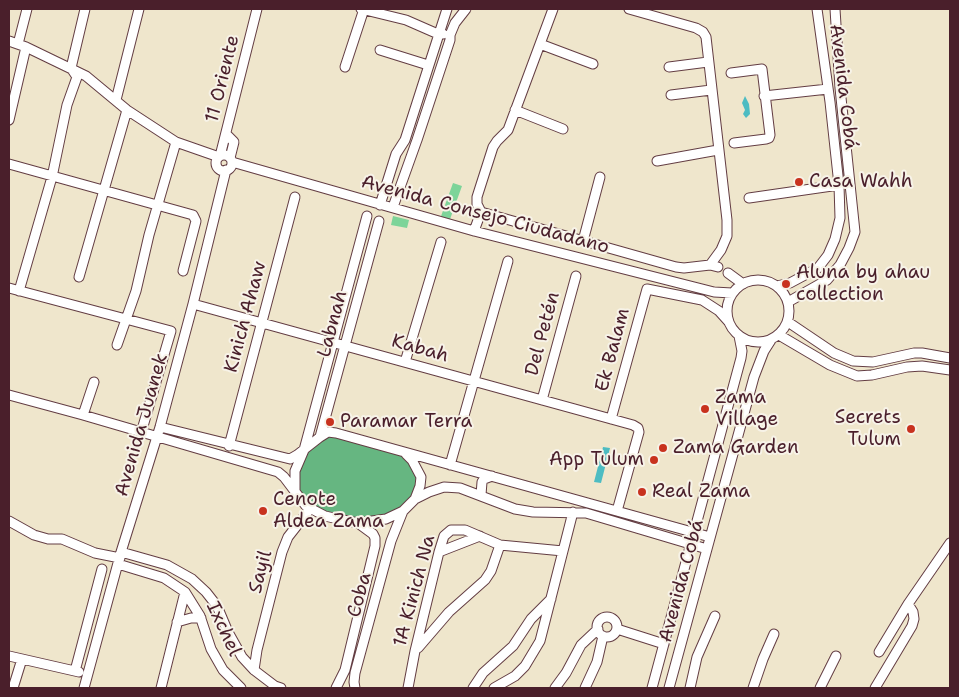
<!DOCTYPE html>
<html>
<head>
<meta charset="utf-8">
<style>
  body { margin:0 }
  #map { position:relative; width:959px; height:697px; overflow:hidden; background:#efe6cc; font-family:"Shantell Sans",sans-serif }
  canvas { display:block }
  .frame { position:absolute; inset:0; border:10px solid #4a1f2b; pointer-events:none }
</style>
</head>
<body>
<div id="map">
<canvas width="959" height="697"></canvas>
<div class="frame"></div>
</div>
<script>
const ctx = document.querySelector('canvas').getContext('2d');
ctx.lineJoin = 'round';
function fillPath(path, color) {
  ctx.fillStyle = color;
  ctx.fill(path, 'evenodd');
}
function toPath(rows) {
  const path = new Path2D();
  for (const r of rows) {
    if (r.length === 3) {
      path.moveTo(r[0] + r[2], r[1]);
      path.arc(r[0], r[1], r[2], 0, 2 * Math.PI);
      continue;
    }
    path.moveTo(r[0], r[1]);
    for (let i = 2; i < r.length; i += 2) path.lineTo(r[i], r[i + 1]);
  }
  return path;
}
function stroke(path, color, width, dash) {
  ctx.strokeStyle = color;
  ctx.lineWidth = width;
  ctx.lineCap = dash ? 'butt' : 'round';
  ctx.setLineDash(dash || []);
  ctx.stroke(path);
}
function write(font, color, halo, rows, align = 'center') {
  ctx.font = font + ' "Shantell Sans",sans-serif';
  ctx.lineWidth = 4;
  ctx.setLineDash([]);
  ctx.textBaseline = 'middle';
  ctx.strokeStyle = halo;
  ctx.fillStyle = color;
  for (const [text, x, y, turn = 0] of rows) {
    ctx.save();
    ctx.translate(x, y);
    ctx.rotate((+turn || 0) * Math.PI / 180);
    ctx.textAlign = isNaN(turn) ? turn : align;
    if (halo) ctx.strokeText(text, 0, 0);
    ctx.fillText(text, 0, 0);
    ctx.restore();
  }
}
fillPath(toPath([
  [453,183,462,186,449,222,440,219],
  [393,216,409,220,407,228,391,225]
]), '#7dd499');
fillPath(toPath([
  [329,434,405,455,419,477,414,497,401,510,370,519,346,518,311,506,300,494,297,478,306,450]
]), '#66b681');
fillPath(toPath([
  [745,96,749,104,750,114,746,118,743,114,745,110,742,103],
  [603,447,610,448,601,483,594,482]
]), '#4dbcc2');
const minor = toPath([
  [361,9,406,20,438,34,443,34],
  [629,9,696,28,703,32,706,37,727,220,727,236,721,250,710,265],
  [9,41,26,47,86,76,127,110,176,142,219,157],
  [18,44,27,9],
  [540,44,593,64],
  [380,50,428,65],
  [345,67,364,9],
  [669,67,708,62],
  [731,73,762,69,770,135,769,138,766,139,734,143],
  [671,95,711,90],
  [764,96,828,89],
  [116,100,139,9],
  [515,110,563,129],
  [9,120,26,47],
  [226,134,234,142,230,158],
  [224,163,8],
  [220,156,257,9],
  [657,161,718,150],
  [232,162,474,231,714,292,732,293],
  [9,164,193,215,196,221,183,271],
  [749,198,839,185],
  [380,205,396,154,405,140,447,9],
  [393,207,417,140,450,40,450,35,455,23,466,9],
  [481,212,676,267,684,268,710,265,718,267],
  [474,231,481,212,477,204,477,197,493,147,497,141,508,130,553,9],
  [583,241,600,177],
  [728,273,743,284],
  [79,277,127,110],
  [758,311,31],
  [777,286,790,283,818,268,828,255,835,239,840,218,839,185,830,102,817,9],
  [9,288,171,331,141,433],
  [19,291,52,177,67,105,77,77,71,68,85,9],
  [788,302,827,280,840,265,849,248,855,232,840,88,835,9],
  [193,304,633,425,638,428,639,432,617,511],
  [788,322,834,353,853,361,873,362,914,353,922,353,950,358],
  [779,335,830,365,857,376,872,375,907,367,922,366,950,370],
  [117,345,136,291,149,235,176,142],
  [405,362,441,242],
  [9,395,83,415,94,382],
  [542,400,576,276],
  [83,415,278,472,284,477,306,506,325,516,338,519,358,523,386,519,403,511,415,499,429,492,444,487,460,488,515,509,533,512,586,513,707,549],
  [611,419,647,289,702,300,719,311,728,321],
  [160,427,290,459,297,455,320,437,328,432,336,433,710,537],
  [320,437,379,221],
  [229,446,295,197],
  [406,454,412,460,421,477,420,486,415,499],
  [450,465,508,261],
  [295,490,295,471,304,450,367,216],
  [481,495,482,482,484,479,492,476],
  [9,521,34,535,48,539,62,539,95,553,120,558],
  [121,552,167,565,192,579,206,592,217,606,228,632,242,657,254,670,275,686,281,688],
  [439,552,480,536],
  [118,564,164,578,185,592,200,616,211,649,223,670,241,688],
  [607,627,10],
  [177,622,191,618,201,618],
  [617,629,664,644],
  [418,648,449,612,485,580,491,571,500,545],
  [879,652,908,604,950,543],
  [9,656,79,672],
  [254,670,257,650,282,552,288,537,310,509],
  [75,671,102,569],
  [13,688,22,659],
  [84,688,121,552,160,427,193,304,226,170],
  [161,688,185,592],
  [336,688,345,670,375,546,375,538,373,534,358,523],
  [355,688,354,682,355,673,391,541,403,511],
  [408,688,415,651,439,552,444,536,451,530,465,530,500,545,563,551],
  [473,688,483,673,513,646,531,619,551,599],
  [494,688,515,676,525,666,540,641,573,512],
  [555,688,566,673,581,645,598,629],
  [585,688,597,662,603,636],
  [652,688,741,358,742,351,739,336],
  [669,688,754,377,764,351,771,340],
  [690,688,697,657,715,616],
  [753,688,763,659,774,634],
  [820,688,836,656],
  [875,688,912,626,914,619,913,612,908,604]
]);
stroke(minor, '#633d43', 11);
stroke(minor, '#fff', 9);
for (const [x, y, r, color] of [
  [799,182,5,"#c8321e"],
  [786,284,5,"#c8321e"],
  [705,409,5,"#c8321e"],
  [330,422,5,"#c8321e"],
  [911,429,5,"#c8321e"],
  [663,448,5,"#c8321e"],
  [654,460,5,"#c8321e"],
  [642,492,5,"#c8321e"],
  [263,511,5,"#c8321e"]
]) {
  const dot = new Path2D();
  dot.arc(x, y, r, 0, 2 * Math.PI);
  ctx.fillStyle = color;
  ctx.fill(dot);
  stroke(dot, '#f7f3e8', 2);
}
write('19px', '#4a1f2b', '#f7f3e8', [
  ["11 Oriente",223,79,-76],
  ["Avenida Cobá",843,87,83],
  ["Avenida Consejo Ciudadano",485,215,15],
  ["Kinich Ahaw",246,317,-75],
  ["Labnah",333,324,-75],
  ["Del Petén",543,334,-75],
  ["Kabah",420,349,16],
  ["Ek Balam",613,350,-75],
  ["Avenida Juanek",142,425,-74],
  ["Sayil",261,572,-75],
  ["Avenida Cobá",682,581,-75],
  ["1A Kinich Na",415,591,-75],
  ["Coba",360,595,-75],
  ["Ixchel",223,629,65]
]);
write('19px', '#4a1f2b', '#f7f3e8', [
  ["Casa Wahh",809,182],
  ["Aluna by ahau",796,273],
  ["collection",796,295],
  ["Zama",715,398],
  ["Village",715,420],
  ["Secrets",901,418,"right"],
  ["Tulum",901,440,"right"],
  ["Paramar Terra",340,422],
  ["Zama Garden",673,448],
  ["App Tulum",644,460,"right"],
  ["Real Zama",652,492],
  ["Cenote",273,500],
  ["Aldea Zama",273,522]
], 'left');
</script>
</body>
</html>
